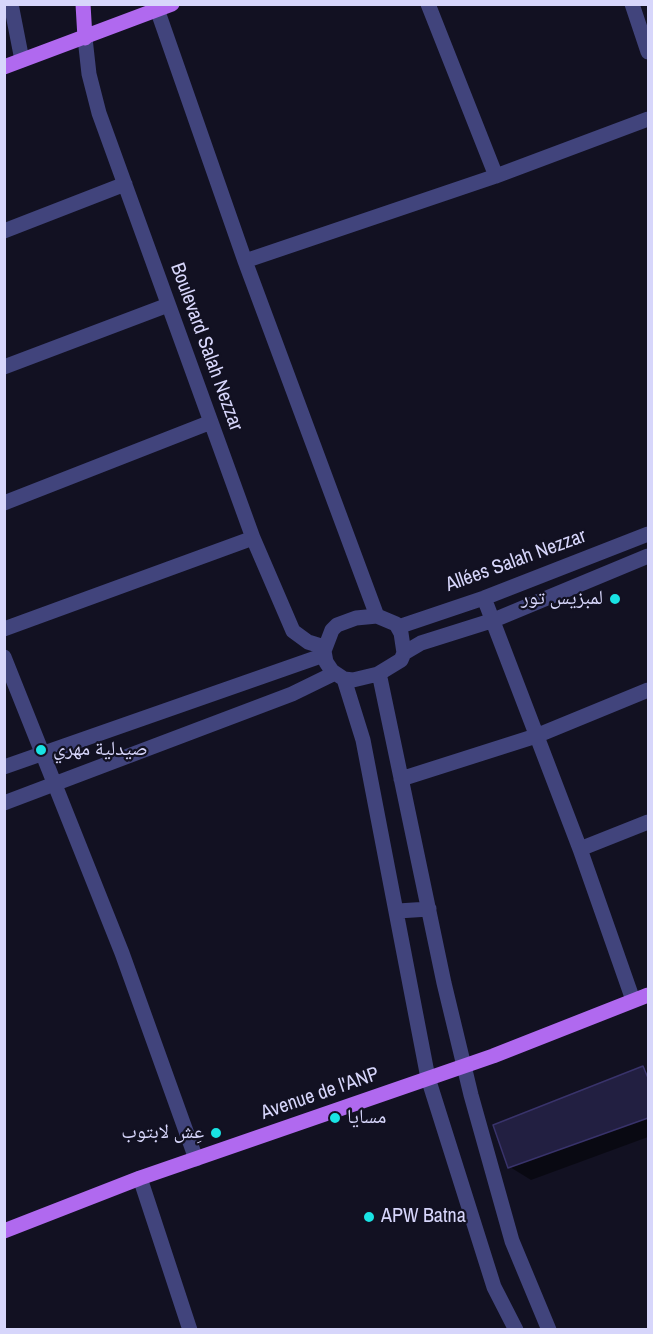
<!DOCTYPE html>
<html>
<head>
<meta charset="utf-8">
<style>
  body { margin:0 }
  #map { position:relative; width:653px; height:1334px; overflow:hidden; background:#121122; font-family:"Archivo Narrow",sans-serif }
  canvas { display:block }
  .frame { position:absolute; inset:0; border:6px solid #d7d6fb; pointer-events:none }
</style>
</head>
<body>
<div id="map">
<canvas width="653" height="1334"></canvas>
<div class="frame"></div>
</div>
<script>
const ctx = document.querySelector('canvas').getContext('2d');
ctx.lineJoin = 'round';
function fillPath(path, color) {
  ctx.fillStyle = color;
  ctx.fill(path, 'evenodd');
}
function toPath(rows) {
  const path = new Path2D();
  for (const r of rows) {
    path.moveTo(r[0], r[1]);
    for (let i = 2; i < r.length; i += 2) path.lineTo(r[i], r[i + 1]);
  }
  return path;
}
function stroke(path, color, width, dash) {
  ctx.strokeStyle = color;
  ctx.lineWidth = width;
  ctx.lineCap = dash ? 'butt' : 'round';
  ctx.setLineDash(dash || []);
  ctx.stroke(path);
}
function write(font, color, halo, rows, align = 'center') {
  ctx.font = font + ' "Archivo Narrow","Noto Naskh Arabic",sans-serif';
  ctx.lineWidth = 4.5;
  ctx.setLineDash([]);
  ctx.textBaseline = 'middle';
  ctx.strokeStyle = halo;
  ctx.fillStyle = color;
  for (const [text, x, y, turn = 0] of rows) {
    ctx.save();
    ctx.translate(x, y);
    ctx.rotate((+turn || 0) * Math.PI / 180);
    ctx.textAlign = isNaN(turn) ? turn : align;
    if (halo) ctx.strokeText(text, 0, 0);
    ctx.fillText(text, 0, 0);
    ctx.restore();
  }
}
fillPath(toPath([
  [643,1068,648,1071,648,1137,531,1180,510,1167]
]), '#0007');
const building = toPath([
  [643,1066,648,1078,648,1118,508,1168,493,1125,643,1066]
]);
fillPath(building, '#221f41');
stroke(building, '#39336b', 1.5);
stroke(toPath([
  [11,4,22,60],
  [428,4,496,176],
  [632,4,648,52],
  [157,9,245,261,377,616],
  [85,38,89,74,99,113,253,538,293,631,308,642,324,647],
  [4,231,125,184],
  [245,261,496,176,648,119],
  [4,367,168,305],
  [4,503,211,422],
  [484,598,580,849,633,1000],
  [377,616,396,624,401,633,404,653,401,660,378,674,353,680,344,679,332,671,326,662,324,651,332,630,337,625,356,618,377,616],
  [398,627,484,598,648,534],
  [4,629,253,538],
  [404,653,421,643,494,620,648,556],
  [4,657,122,953,196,1159],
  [379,673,444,983,471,1095,512,1241,549,1330],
  [344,679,363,740,428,1078,494,1287,516,1330],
  [4,767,324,655],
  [401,779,536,736,648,690],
  [4,803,292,694,335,673],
  [580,849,648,822],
  [398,911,429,909],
  [140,1178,190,1330]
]), '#41447c', 15);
stroke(toPath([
  [83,4,85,38],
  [4,67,172,4],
  [4,1231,140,1178,493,1056,648,995]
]), '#b069ef', 15);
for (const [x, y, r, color] of [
  [615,599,6,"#19e3e4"],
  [41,750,6,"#19e3e4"],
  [335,1118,6,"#19e3e4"],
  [216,1133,6,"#19e3e4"],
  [369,1217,6,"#19e3e4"]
]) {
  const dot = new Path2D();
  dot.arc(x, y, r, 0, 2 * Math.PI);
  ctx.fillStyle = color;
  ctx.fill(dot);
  stroke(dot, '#121122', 2);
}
write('20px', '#d7d6fb', '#121122', [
  ["Boulevard Salah Nezzar",206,347,70],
  ["Allées Salah Nezzar",516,561,-20],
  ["Avenue de l'ANP",320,1094,-19]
]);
write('20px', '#d7d6fb', '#121122', [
  ["لمبزيس تور",603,599,"right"],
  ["صيدلية مهري",53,750],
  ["مسايا",347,1118],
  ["عِش لابتوب",204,1133,"right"],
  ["APW Batna",381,1217]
], 'left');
</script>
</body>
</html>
